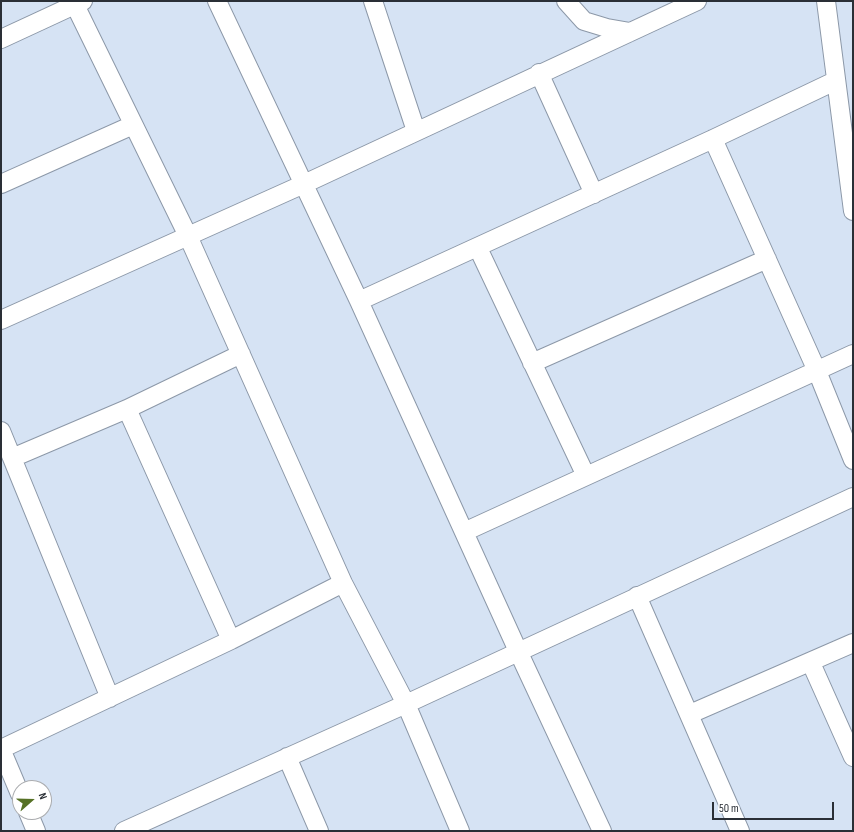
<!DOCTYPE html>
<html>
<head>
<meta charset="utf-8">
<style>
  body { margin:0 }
  #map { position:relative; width:854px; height:832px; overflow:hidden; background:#d6e3f4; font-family:"Sofia Sans Condensed",sans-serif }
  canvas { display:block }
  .frame { position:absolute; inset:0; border:2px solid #2a2f36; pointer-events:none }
  .north { position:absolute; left:12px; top:780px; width:40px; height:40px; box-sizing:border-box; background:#fff; border:1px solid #aaacaf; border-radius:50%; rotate:70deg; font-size:11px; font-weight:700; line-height:16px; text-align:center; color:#2a2f36 }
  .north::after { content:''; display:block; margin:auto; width:14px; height:18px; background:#567125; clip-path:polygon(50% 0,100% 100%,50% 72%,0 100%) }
  .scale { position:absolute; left:712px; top:802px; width:122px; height:18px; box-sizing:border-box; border:2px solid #2a2f36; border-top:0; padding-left:5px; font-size:12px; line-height:14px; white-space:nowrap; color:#2a2f36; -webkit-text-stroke:3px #fff; paint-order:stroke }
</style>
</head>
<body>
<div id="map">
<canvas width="854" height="832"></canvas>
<div class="frame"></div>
<div class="north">N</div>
<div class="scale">50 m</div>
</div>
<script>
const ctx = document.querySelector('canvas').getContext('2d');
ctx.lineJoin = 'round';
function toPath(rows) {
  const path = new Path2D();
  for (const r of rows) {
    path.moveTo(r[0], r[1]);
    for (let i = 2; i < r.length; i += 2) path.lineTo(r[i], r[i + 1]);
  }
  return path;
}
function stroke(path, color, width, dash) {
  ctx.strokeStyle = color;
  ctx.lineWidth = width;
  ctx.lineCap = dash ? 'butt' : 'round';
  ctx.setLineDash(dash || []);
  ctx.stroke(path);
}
const street = toPath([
  [217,1,359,301,518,651,602,831],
  [373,1,416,131],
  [566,1,584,21,607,28,630,32],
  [826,1,853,211],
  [75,5,188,236,343,583,406,704,460,831],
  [1,39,83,1],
  [539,73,594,194],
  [713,139,817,371,853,460],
  [1,184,133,125],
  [478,248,586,476],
  [359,301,713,139,835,81],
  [1,320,304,184,697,1],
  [532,363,767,259],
  [127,409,231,640],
  [1,431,110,698],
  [12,458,127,409,241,354],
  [464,532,853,354],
  [637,596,740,831],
  [811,663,853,757],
  [690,714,853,643],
  [1,749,231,640,343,583],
  [1,749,20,794],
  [287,757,319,831],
  [28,812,36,831],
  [124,831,406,704,853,497]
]);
stroke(street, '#8c98a8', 20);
stroke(street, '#fff', 18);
</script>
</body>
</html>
